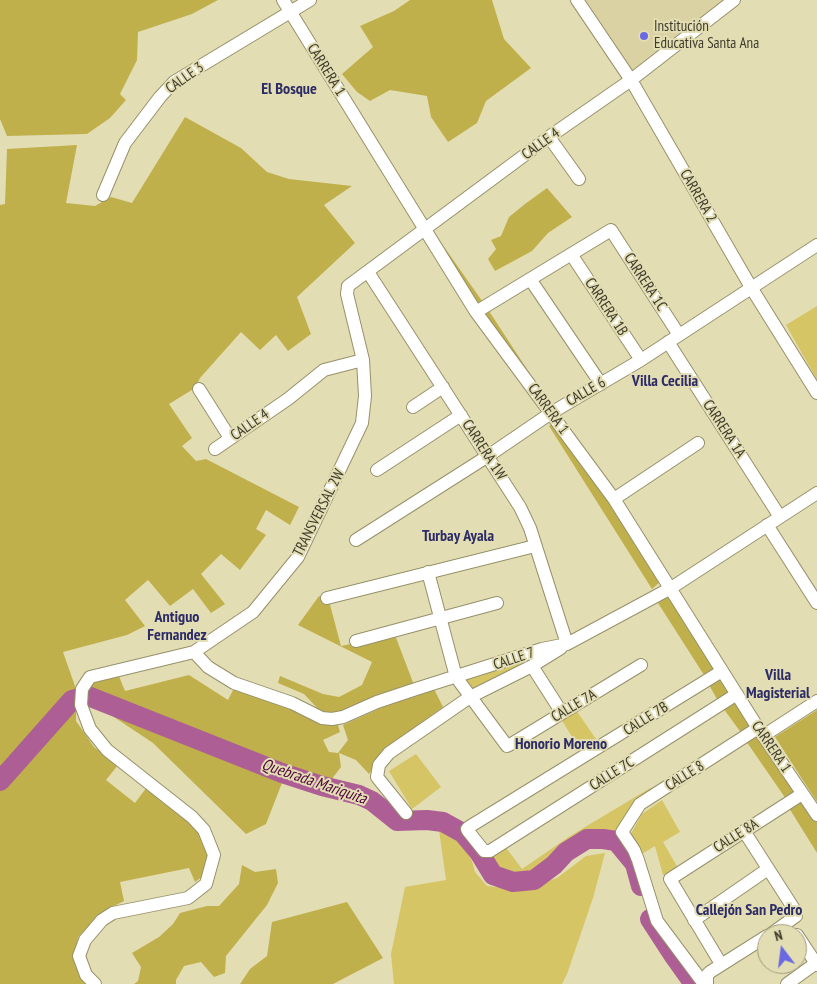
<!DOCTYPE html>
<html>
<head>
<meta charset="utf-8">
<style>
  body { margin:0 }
  #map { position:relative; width:817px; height:984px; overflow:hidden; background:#e3ddb4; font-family:"PT Sans Narrow",sans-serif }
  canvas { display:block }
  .north { position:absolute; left:757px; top:924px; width:50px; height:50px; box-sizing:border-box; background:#e3ddb4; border:1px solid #a19c7d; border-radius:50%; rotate:345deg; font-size:14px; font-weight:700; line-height:20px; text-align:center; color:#3e3b2b }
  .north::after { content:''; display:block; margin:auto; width:18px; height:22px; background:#6b69e2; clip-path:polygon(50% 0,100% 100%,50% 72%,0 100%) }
</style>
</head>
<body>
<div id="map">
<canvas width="817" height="984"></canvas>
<div class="north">N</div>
</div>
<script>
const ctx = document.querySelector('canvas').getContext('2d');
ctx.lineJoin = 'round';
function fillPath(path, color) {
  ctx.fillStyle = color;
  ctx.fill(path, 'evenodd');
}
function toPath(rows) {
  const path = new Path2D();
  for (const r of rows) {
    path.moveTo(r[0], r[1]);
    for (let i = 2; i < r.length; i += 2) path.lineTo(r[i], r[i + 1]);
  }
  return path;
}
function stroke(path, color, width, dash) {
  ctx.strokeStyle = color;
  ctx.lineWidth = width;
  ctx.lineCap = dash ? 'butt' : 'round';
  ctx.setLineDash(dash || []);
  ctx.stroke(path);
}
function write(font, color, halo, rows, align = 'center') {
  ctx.font = font + ' "PT Sans Narrow",sans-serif';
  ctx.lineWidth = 4;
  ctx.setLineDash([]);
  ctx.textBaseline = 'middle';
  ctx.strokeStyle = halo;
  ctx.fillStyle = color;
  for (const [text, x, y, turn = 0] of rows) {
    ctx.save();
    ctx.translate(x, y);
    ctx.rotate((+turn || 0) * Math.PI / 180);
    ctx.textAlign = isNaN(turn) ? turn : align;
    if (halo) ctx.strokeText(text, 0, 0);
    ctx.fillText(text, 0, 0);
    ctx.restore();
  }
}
fillPath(toPath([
  [584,0,723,0,634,72]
]), '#dad2a2');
fillPath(toPath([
  [817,306,817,380,786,325],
  [543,652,475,692,462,678],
  [576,710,598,742,582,753,561,719],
  [416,754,441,787,412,809,389,771],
  [652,787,622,832,601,831,585,834,570,844,541,871,528,877,515,878,495,872,487,854,504,845,522,869,570,836],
  [662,800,680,832,663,842,678,868,663,875,655,846,642,854,629,837,642,814],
  [439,830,453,834,469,850,475,872,487,886,523,890,557,878,586,856,605,853,593,898,567,974,562,984,394,984,391,954,405,887,446,880]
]), '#d5c564');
fillPath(toPath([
  [0,0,218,0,192,14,138,32,137,60,120,94,126,100,110,118,87,134,7,136,0,119],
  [410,0,492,0,504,39,531,68,486,101,477,123,448,142,431,117,427,96,390,90,370,101,357,92,342,74,373,47,360,26,394,11],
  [185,117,241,148,267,172,289,179,352,186,324,205,355,243,297,297,311,334,288,351,276,335,260,350,241,332,200,378,195,388,169,404,192,438,182,446,196,461,206,459,299,507,290,525,266,510,256,529,266,535,240,570,221,554,201,574,225,604,211,613,193,589,170,606,148,580,125,600,145,626,127,635,63,652,76,689,76,721,94,747,118,765,106,780,135,803,147,787,163,803,193,824,210,852,203,876,195,882,189,868,120,882,124,901,106,910,78,937,75,957,89,984,0,984,0,205,5,204,7,149,77,145,66,203,95,206,111,197,132,203],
  [547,188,572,217,548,233,532,251,495,271,488,259,496,249,491,240,501,236,509,217,525,204],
  [435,234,487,308,553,409,544,414],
  [558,420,661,581,652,589,549,426],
  [669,595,716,667,704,675,658,603],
  [319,596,329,601,341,646,395,635,414,685,337,714,321,712,304,694,278,683,280,676,323,694,339,697,362,685,372,662,298,625],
  [118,674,125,691,189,675,228,700,234,688,289,704,317,723,338,725,340,732,323,740,329,752,338,753,348,740,343,725,381,708,433,687,443,707,388,747,369,774,356,760,339,753,341,767,328,784,287,770,266,824,246,834,153,743,114,717,105,705,87,705,86,690,92,680],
  [718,676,730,693,718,701,708,683],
  [734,701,752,727,742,734,723,708],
  [817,710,817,802,775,737],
  [757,734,796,791,786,799,746,741],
  [803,799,817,821,817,853,789,808],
  [242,865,255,872,276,869,278,883,267,905,226,956,225,973,214,977,201,962,184,966,176,980,176,984,134,984,138,981,141,967,132,953,159,937,173,924,180,913,207,906,219,906,239,884],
  [347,902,383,958,333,984,240,984,250,969,267,956,272,922]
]), '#c0b04b');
stroke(toPath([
  [0,781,72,700,88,696,282,773,322,786,359,795,372,801,397,821,427,820,443,822,463,833,479,852,493,875,513,882,534,880,554,865,566,852,587,839,603,839,616,841,635,864,641,886],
  [650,919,674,956,694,984]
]), '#ad5f95', 20);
const street = toPath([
  [283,0,476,312,614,499,758,728,817,815],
  [577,0,631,80,752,289,817,393],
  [549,137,579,179],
  [103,195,125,143,160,97,174,82,310,0],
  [571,254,641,360],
  [368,272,520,507,530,528,567,644],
  [530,279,601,384],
  [476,312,611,230,679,335],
  [668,342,780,517],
  [199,389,230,438],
  [413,407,443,387],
  [215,449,288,399,324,370,363,360],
  [377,470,461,415],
  [614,499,698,443],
  [767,525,817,603],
  [356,540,488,456,551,413,641,360,817,245],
  [428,572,456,677,507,746,513,743,641,665],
  [327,598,535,546],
  [356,641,497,603],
  [194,652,208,667,234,683,292,703,322,718,332,719,343,717,377,702,416,689,542,649,567,644,671,588,817,493],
  [532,666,562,713],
  [722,671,469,827,467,829,468,831,484,851,490,851,737,694],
  [763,736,817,701],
  [406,813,377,777,379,765,389,753,470,697,532,666,561,648],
  [744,831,794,909,796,916,771,934],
  [694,920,768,869],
  [797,935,817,965],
  [721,964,670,879,802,794],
  [95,984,86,975,79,956,85,940,102,920,113,913,188,898,206,884,214,855,204,830,192,817,107,750,90,729,81,705,82,689,90,677,194,652,253,612,298,557,362,423,365,396,363,360,347,294,348,286,549,137,631,80,734,0],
  [704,984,657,921,638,860,634,850,622,832,640,804,758,728],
  [707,984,707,975,710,972,767,936],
  [787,984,816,963]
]);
stroke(street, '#97916a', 14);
stroke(street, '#fff', 12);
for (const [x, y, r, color] of [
  [644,36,5,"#6b69e2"]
]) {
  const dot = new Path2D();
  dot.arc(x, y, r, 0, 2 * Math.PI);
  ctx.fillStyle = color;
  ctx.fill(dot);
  stroke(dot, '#e3ddb4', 2);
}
write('15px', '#3e3b2b', '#e3ddb4', [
  ["Institución",654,27],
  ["Educativa Santa Ana",654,44]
], 'left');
write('15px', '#3e3b2b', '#e3ddb4', [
  ["CARRERA 1",326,70,58],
  ["CALLE 3",185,78,-35],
  ["CALLE 4",541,144,-36],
  ["CARRERA 2",698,196,60],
  ["CARRERA 1C",645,282,57],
  ["CARRERA 1B",606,307,57],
  ["CALLE 6",586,392,-30],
  ["CARRERA 1",548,409,54],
  ["CALLE 4",250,425,-35],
  ["CARRERA 1A",724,429,57],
  ["CARRERA 1W",484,450,57],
  ["TRANSVERSAL 2W",319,513,-63],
  ["CALLE 7",514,659,-18],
  ["CALLE 7A",574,706,-31],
  ["CALLE 7B",646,719,-32],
  ["CARRERA 1",771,747,56],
  ["CALLE 7C",612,774,-32],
  ["CALLE 8",685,776,-32],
  ["CALLE 8A",736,836,-32]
]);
write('bold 16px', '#2c2b66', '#e3ddb4', [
  ["El Bosque",289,89],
  ["Villa Cecilia",665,381],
  ["Turbay Ayala",458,536],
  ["Antiguo",177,617],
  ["Fernandez",177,635],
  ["Villa",778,675],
  ["Magisterial",778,693],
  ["Honorio Moreno",561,744],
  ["Callejón San Pedro",749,910]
]);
write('italic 16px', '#4e033d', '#e3ddb4', [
  ["Quebrada Mariquita",314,782,19]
]);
</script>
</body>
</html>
